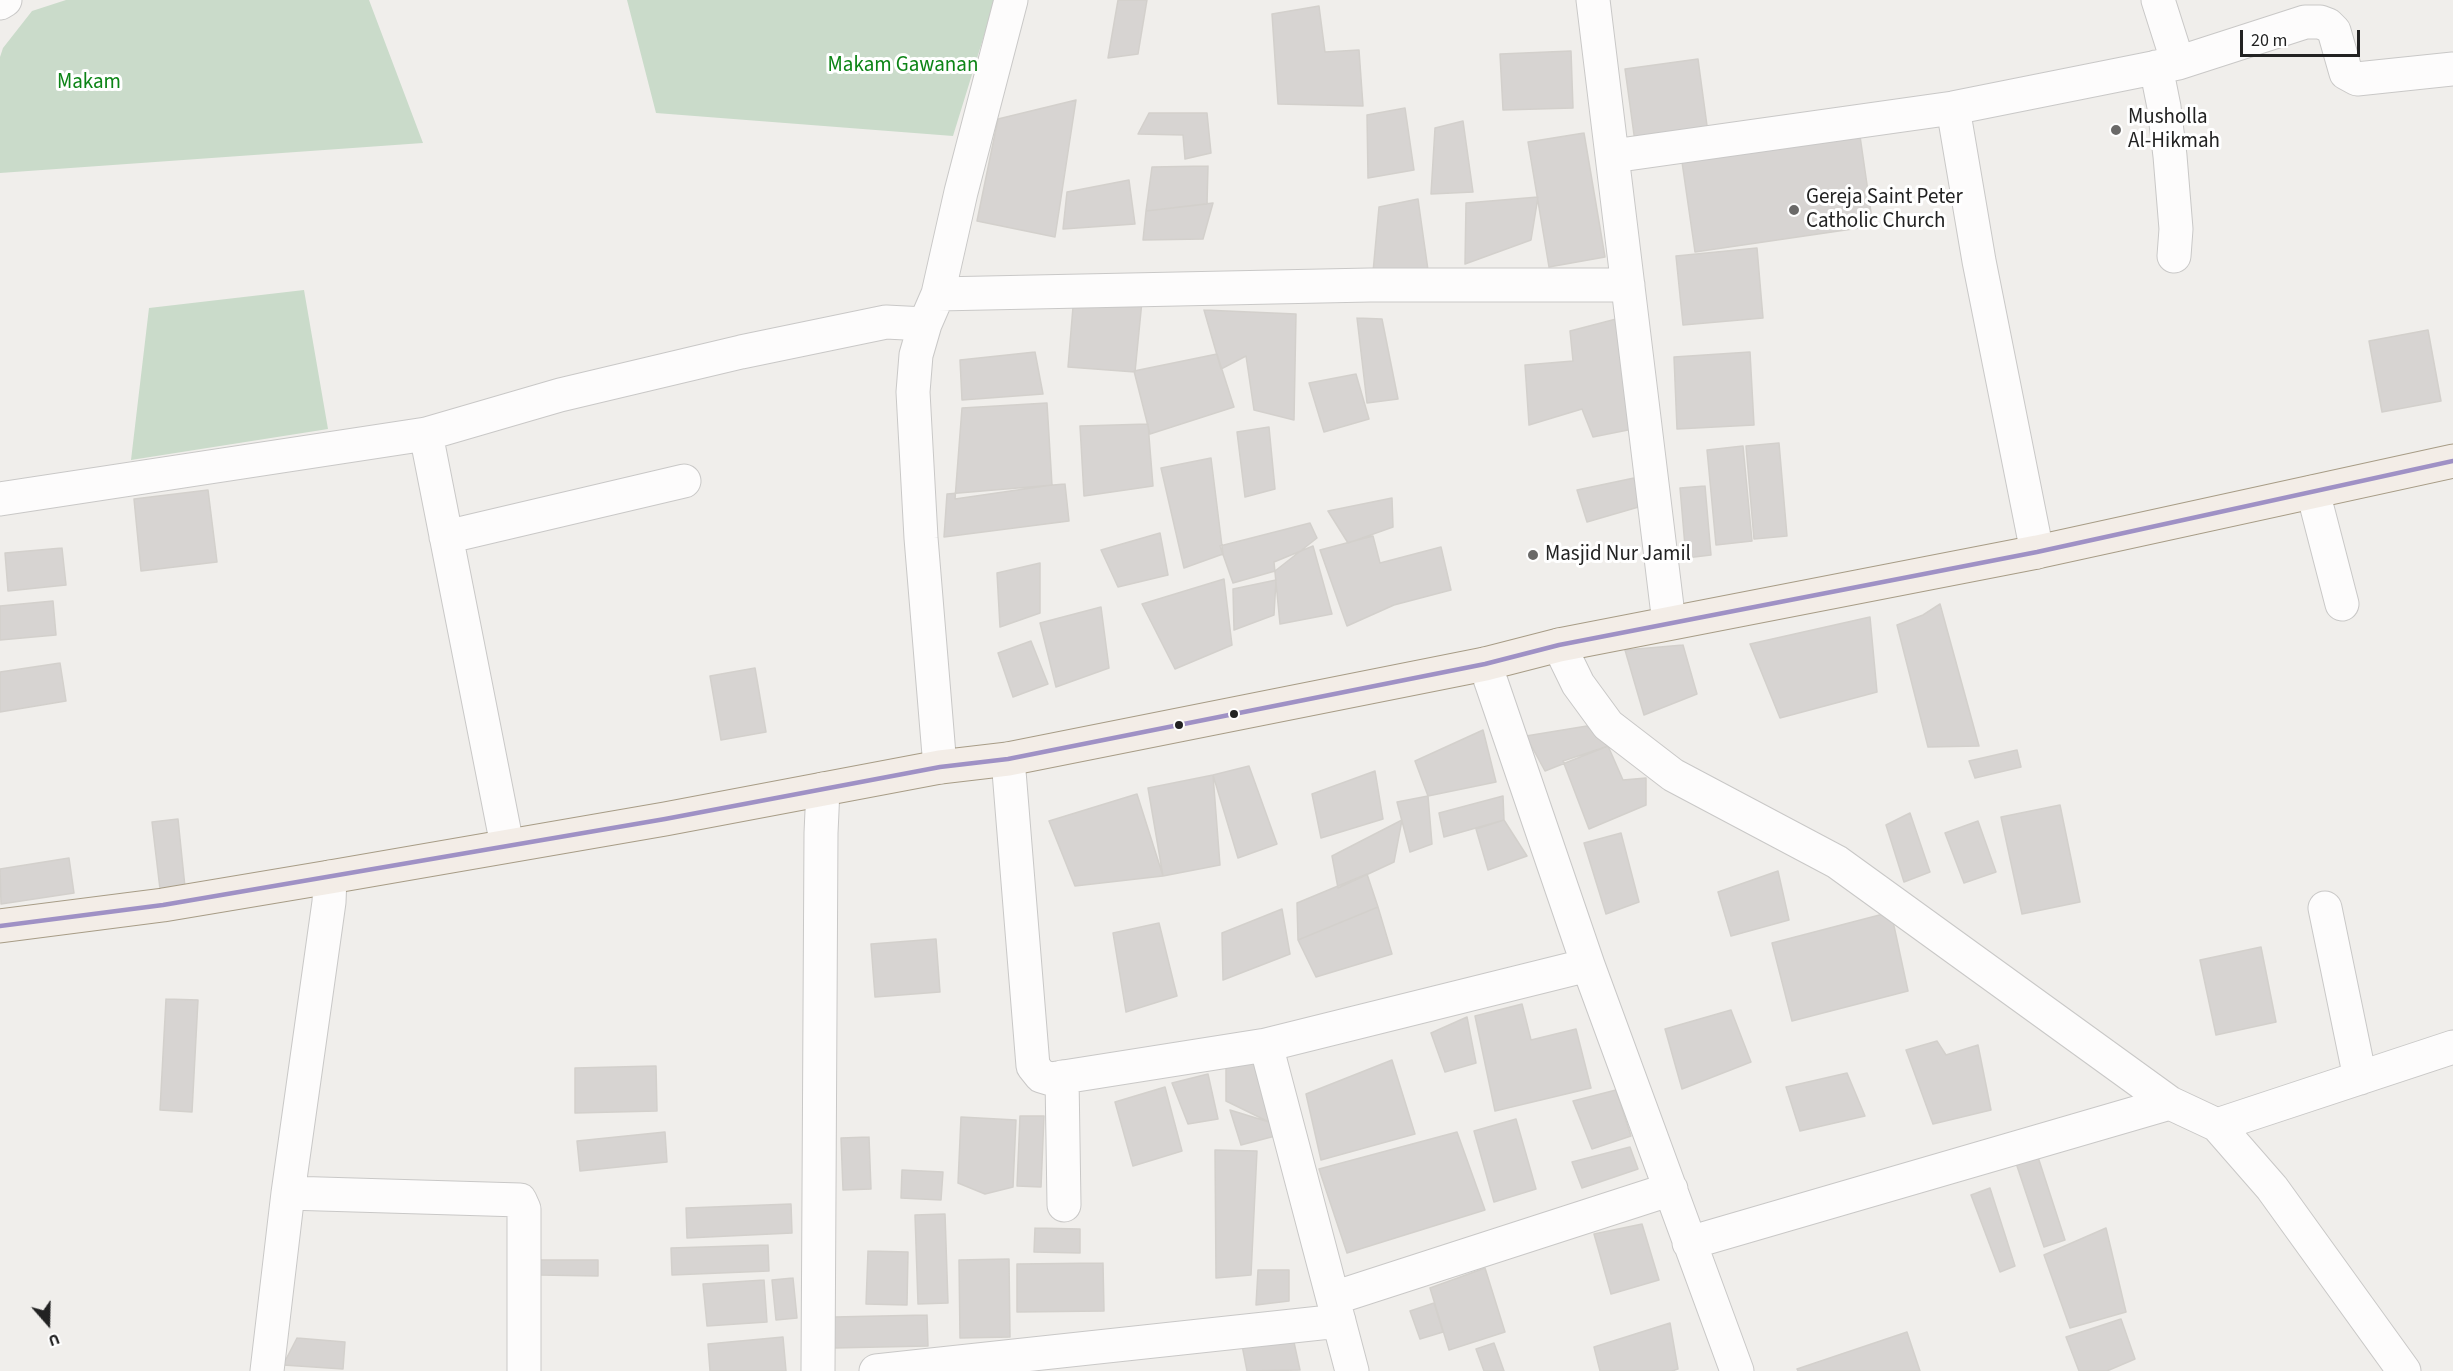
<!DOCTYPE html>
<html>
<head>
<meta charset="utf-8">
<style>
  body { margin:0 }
  #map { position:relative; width:2453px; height:1371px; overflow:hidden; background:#f0eeeb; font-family:"Source Sans 3",sans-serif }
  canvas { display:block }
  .north { position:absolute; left:18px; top:1293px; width:60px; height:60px; -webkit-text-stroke:4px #fff; paint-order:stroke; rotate:160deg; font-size:16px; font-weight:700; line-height:24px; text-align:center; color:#222 }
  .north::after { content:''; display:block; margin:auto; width:21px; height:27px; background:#222; clip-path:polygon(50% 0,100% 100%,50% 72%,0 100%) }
  .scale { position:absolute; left:2240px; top:30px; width:120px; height:27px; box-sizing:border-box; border:3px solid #222; border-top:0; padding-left:8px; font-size:18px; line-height:21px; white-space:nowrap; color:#222; -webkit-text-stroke:4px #fff; paint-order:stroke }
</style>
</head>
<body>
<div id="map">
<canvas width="2453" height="1371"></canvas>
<div class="north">U</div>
<div class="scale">20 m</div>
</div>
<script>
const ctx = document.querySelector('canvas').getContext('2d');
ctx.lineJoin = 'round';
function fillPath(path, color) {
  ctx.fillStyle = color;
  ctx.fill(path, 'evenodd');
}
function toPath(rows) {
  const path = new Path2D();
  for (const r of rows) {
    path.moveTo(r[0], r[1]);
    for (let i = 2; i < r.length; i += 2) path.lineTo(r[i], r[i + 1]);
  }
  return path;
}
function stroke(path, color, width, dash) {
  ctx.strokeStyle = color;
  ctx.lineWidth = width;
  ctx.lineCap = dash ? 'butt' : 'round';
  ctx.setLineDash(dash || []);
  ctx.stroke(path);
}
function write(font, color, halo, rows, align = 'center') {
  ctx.font = font + ' "Source Sans 3",sans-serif';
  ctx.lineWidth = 6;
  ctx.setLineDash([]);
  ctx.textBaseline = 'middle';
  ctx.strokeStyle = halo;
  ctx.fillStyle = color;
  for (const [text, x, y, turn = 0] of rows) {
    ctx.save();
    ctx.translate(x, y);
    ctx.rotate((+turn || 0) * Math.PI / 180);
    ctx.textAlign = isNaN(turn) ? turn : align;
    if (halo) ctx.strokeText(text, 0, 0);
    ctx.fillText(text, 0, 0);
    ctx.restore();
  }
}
fillPath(toPath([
  [66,0,369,0,423,143,0,173,0,57,3,48,32,11],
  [627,0,995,0,953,136,656,113],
  [304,290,328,429,131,460,149,308]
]), '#cadbca');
const building = toPath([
  [1118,0,1147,0,1138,54,1108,58,1118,0],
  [1319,6,1325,52,1359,50,1363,106,1278,104,1272,14,1319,6],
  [1571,51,1573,108,1503,110,1500,54,1571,51],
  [1698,59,1708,133,1635,142,1625,69,1698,59],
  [1076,100,1055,237,977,221,998,119,1076,100],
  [1405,108,1414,170,1368,178,1367,115,1405,108],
  [1149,113,1207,113,1211,153,1185,159,1183,135,1138,134,1149,113],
  [1463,121,1473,192,1431,194,1435,128,1463,121],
  [1584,133,1605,257,1549,267,1528,142,1584,133],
  [1860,136,1873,226,1695,252,1682,162,1860,136],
  [1208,166,1207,204,1146,211,1152,167,1208,166],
  [1129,180,1135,224,1063,229,1067,192,1129,180],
  [1538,197,1531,240,1465,264,1466,203,1538,197],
  [1418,199,1428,270,1373,272,1379,207,1418,199],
  [1213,203,1203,239,1143,240,1146,211,1213,203],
  [1757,248,1763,318,1683,325,1676,256,1757,248],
  [1074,295,1142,301,1135,372,1068,367,1074,295],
  [1204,310,1296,314,1294,420,1254,410,1246,356,1221,369,1204,310],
  [1357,318,1382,319,1398,399,1367,403,1357,318],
  [1620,318,1633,429,1593,437,1582,409,1529,425,1525,365,1573,361,1570,331,1620,318],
  [2428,330,2441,401,2382,412,2369,341,2428,330],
  [1035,352,1043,394,962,400,960,360,1035,352],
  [1750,352,1754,425,1677,429,1674,357,1750,352],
  [1217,354,1234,407,1150,434,1134,371,1217,354],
  [1356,374,1369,419,1324,432,1309,383,1356,374],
  [1047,403,1052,485,955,499,962,408,1047,403],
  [1148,424,1153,486,1084,496,1080,426,1148,424],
  [1269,427,1275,489,1245,497,1237,432,1269,427],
  [1779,443,1787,536,1754,539,1746,446,1779,443],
  [1743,446,1752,541,1716,545,1707,450,1743,446],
  [1211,458,1223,554,1184,568,1161,468,1211,458],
  [1634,478,1642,506,1587,522,1577,490,1634,478],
  [1065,484,1069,521,944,537,947,494,1065,484],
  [1705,486,1711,555,1686,558,1680,488,1705,486],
  [208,490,217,562,141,571,134,499,208,490],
  [1392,498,1393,527,1348,543,1328,511,1392,498],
  [1310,523,1317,538,1275,571,1233,583,1220,546,1310,523],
  [1160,533,1168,575,1118,587,1101,550,1160,533],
  [1373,536,1380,563,1441,547,1451,590,1394,605,1347,626,1320,550,1373,536],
  [1313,546,1332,614,1280,624,1274,562,1313,546],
  [62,548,66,585,8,591,5,553,62,548],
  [1040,563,1040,613,1000,627,997,573,1040,563],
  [1224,579,1232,645,1175,669,1142,604,1224,579],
  [1276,580,1274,615,1234,630,1233,589,1276,580],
  [53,601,56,635,0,640,0,606,53,601],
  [1940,604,1979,746,1928,747,1897,625,1923,615,1940,604],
  [1101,607,1109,668,1056,687,1040,623,1101,607],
  [1870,617,1877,692,1780,718,1750,644,1870,617],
  [1031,641,1048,684,1013,697,998,653,1031,641],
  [1683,645,1697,694,1644,715,1625,650,1683,645],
  [60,663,66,701,0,712,0,672,60,663],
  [755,668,766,732,721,740,710,676,755,668],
  [1587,726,1608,746,1545,771,1526,736,1587,726],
  [1483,730,1496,782,1428,796,1415,761,1483,730],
  [1608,746,1623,780,1646,778,1646,805,1589,829,1563,761,1608,746],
  [2017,750,2021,767,1975,778,1969,761,2017,750],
  [1249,766,1277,844,1238,858,1213,775,1249,766],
  [1375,771,1383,819,1321,838,1312,794,1375,771],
  [1213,775,1220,865,1163,876,1148,788,1213,775],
  [1137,794,1163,876,1075,886,1049,821,1137,794],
  [1428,796,1432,844,1410,852,1397,802,1428,796],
  [1503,796,1504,820,1444,837,1439,813,1503,796],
  [2060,805,2080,902,2022,914,2001,817,2060,805],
  [1910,813,1930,872,1904,882,1886,825,1910,813],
  [178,819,185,887,160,889,152,822,178,819],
  [1402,820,1394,862,1338,888,1332,856,1402,820],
  [1504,820,1527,856,1488,870,1476,829,1504,820],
  [1978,821,1996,872,1964,883,1945,833,1978,821],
  [1621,833,1639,902,1606,914,1584,843,1621,833],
  [69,858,74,893,1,904,0,869,69,858],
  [1778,871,1789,920,1731,936,1718,892,1778,871],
  [1367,874,1378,907,1298,940,1297,903,1367,874],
  [1378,907,1392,954,1316,977,1298,940,1378,907],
  [1282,909,1290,954,1223,980,1222,933,1282,909],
  [1891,912,1908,991,1792,1021,1772,943,1891,912],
  [1159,923,1177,996,1126,1012,1113,933,1159,923],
  [936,939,940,992,875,997,871,944,936,939],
  [2261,947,2276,1022,2216,1035,2200,960,2261,947],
  [166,999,198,1000,192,1112,160,1110,166,999],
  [1522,1004,1531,1040,1576,1029,1591,1088,1495,1111,1475,1016,1522,1004],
  [1731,1010,1751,1062,1682,1089,1665,1029,1731,1010],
  [1467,1017,1476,1063,1445,1072,1431,1033,1467,1017],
  [1937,1041,1946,1055,1978,1045,1991,1110,1933,1124,1906,1050,1937,1041],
  [1265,1057,1269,1122,1226,1101,1226,1058,1265,1057],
  [1392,1060,1415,1134,1321,1160,1306,1094,1392,1060],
  [656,1066,657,1111,575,1113,575,1068,656,1066],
  [1847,1073,1865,1116,1800,1131,1786,1087,1847,1073],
  [1208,1074,1218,1119,1188,1124,1172,1083,1208,1074],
  [1165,1087,1182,1151,1133,1166,1115,1102,1165,1087],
  [1616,1090,1631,1136,1592,1149,1573,1101,1616,1090],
  [1230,1110,1269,1122,1279,1135,1241,1145,1230,1110],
  [1020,1116,1044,1116,1041,1187,1017,1186,1020,1116],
  [961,1117,1016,1120,1013,1187,985,1194,958,1183,961,1117],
  [1516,1119,1536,1189,1494,1202,1474,1131,1516,1119],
  [665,1132,667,1162,580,1171,577,1141,665,1132],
  [1457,1132,1485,1210,1347,1253,1319,1169,1457,1132],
  [869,1137,871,1189,843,1190,841,1138,869,1137],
  [1630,1147,1638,1169,1582,1188,1572,1162,1630,1147],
  [1215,1150,1257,1151,1251,1275,1216,1278,1215,1150],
  [2038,1157,2065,1240,2044,1247,2016,1163,2038,1157],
  [902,1170,943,1172,941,1200,901,1198,902,1170],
  [1990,1188,2015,1266,2000,1272,1971,1195,1990,1188],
  [791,1204,792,1233,687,1238,686,1208,791,1204],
  [945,1214,948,1303,918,1304,915,1215,945,1214],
  [1642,1224,1659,1280,1611,1294,1594,1234,1642,1224],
  [1035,1228,1080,1229,1080,1253,1034,1252,1035,1228],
  [2106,1228,2126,1312,2070,1328,2044,1255,2106,1228],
  [768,1245,769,1271,672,1275,671,1248,768,1245],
  [868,1251,908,1252,907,1305,866,1304,868,1251],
  [1009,1259,1010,1337,960,1338,959,1260,1009,1259],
  [539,1260,598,1260,598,1276,539,1275,539,1260],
  [1103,1263,1104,1311,1017,1312,1017,1264,1103,1263],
  [1485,1268,1505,1332,1449,1350,1430,1288,1485,1268],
  [1258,1270,1289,1270,1289,1301,1256,1305,1258,1270],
  [793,1278,797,1318,776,1320,772,1280,793,1278],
  [764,1280,767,1322,707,1326,703,1284,764,1280],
  [1434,1303,1443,1332,1420,1339,1410,1311,1434,1303],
  [927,1315,928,1346,834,1348,834,1317,927,1315],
  [2121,1319,2135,1359,2107,1371,2079,1371,2066,1337,2121,1319],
  [1670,1323,1678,1369,1672,1371,1600,1371,1594,1347,1670,1323],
  [1907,1332,1920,1371,1798,1371,1797,1369,1907,1332],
  [1292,1333,1300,1370,1247,1371,1240,1335,1292,1333],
  [783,1337,786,1371,710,1371,708,1344,783,1337],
  [297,1338,345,1342,343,1369,283,1365,297,1338],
  [1494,1343,1504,1371,1484,1371,1476,1349,1494,1343]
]);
fillPath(building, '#d7d4d2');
stroke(building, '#d3d0cc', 1.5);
const minor = toPath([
  [1593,0,1669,623],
  [2158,0,2178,63],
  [0,3,5,0],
  [2156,67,2164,107,2170,156,2176,229,2174,256],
  [1953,108,1979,261,2037,552],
  [1613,156,1953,108,2178,63,2305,22,2320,22,2328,25,2334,31,2346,73,2357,79,2453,69],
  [938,294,1370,285,1628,285],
  [426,434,507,845],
  [2313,492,2342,604],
  [0,499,426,434,560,395,741,352,886,322,925,324],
  [446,537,684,481],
  [1559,645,1578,684,1608,725,1673,775,1837,862,2170,1103,2217,1125,2272,1188,2404,1371],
  [1485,664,1588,965,1737,1371],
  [1008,759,1033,1066,1041,1076,1051,1079,1266,1045,1588,965],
  [940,767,921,538,913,392,916,355,925,324,938,294,961,192,1011,0],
  [2325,908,2360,1078],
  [1266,1045,1352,1371],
  [1062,1077,1064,1205],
  [2217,1125,2453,1047],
  [288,1193,520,1200,524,1209,524,1371],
  [1689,1243,2170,1103],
  [1334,1298,1671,1189],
  [267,1371,288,1193,329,902,330,877],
  [818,1371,821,833,823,789],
  [876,1371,1339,1321]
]);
const major = toPath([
  [0,926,163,905,330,877,665,819,940,767,1008,759,1485,664,1559,645,2037,552,2453,461]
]);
stroke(minor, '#c9c8c7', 35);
stroke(major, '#a79c86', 35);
stroke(minor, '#fdfcfc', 33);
stroke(major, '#f3ede7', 33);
stroke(toPath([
  [0,926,163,905,665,819,940,767,1008,759,1485,664,1559,645,2037,552,2453,461]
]), '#9f91c5', 4.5);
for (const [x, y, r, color] of [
  [2116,130,6,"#6a6968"],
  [1794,210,6,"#6a6968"],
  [1533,555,6,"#6a6968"],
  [1234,714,5,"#222"],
  [1179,725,5,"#222"]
]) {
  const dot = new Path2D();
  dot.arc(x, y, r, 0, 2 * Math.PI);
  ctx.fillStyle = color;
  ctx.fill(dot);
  stroke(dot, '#fff', 2);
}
write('21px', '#0c8416', '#fff', [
  ["Makam Gawanan",903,66],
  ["Makam",89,83]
]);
write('21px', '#222', '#fff', [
  ["Musholla",2128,118],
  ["Al-Hikmah",2128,142],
  ["Gereja Saint Peter",1806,198],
  ["Catholic Church",1806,222],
  ["Masjid Nur Jamil",1545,555]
], 'left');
</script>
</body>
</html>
